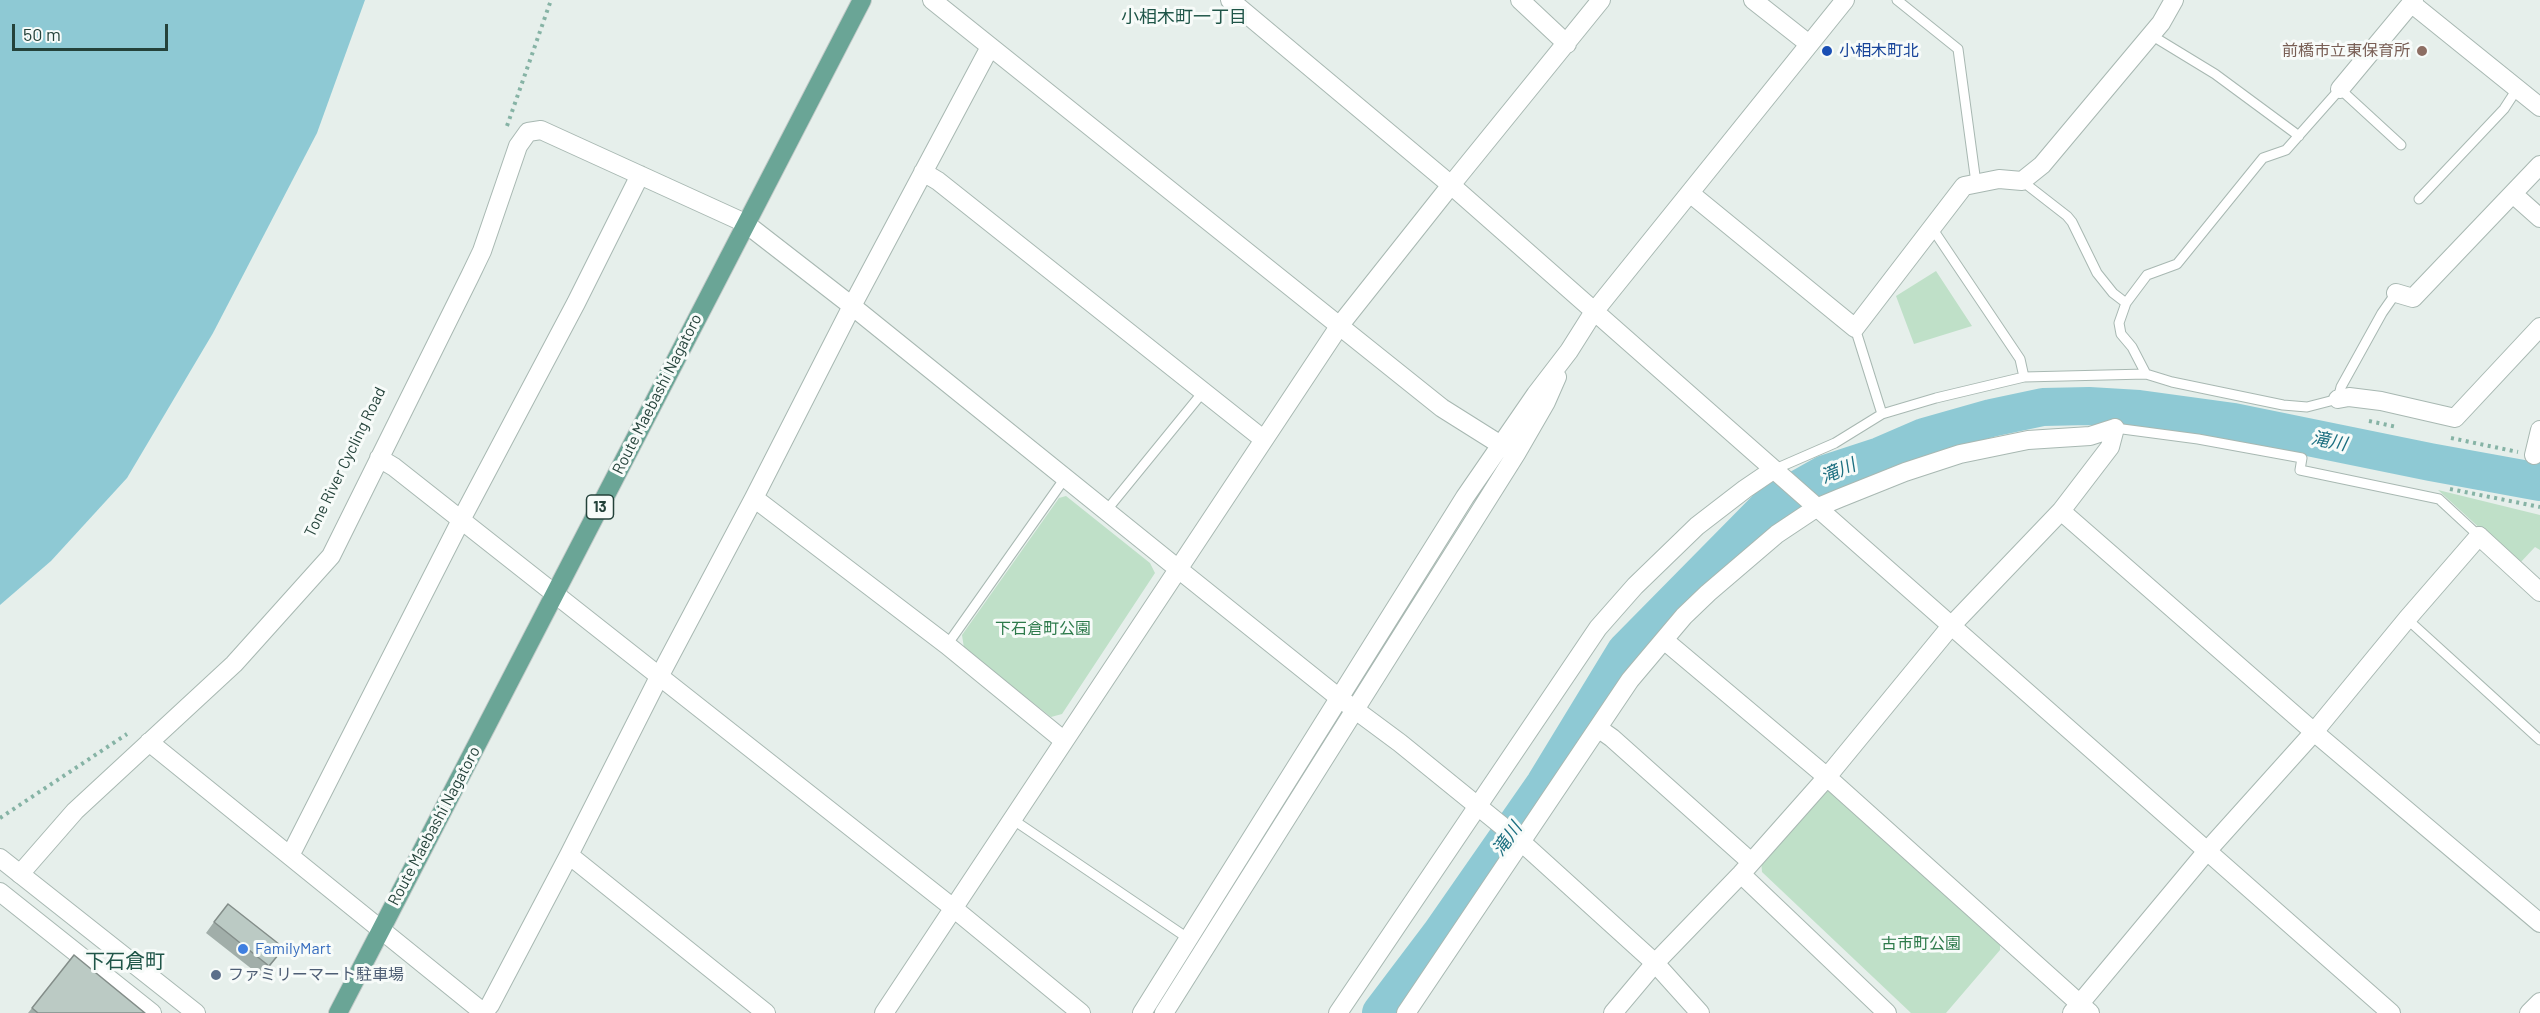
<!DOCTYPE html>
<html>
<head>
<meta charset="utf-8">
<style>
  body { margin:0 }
  #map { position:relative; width:2540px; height:1013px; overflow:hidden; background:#e6efeb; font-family:Barlow,sans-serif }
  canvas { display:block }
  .scale { position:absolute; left:12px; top:24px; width:156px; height:27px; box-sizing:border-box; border:3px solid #24423a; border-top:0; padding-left:8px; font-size:18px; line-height:21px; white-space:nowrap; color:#24423a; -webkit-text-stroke:4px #f7fbf9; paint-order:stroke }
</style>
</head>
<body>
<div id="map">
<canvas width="2540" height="1013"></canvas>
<div class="scale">50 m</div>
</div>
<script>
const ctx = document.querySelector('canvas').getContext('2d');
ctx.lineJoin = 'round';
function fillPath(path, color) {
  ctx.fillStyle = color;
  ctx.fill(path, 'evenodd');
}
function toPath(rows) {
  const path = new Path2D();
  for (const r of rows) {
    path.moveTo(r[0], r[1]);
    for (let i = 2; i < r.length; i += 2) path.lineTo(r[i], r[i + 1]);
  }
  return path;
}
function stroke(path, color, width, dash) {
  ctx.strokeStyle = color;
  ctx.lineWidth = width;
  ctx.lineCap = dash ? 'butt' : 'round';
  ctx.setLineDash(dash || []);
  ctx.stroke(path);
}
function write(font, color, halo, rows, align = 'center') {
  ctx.font = font + ' Barlow,"Noto Sans JP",sans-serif';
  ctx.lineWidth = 6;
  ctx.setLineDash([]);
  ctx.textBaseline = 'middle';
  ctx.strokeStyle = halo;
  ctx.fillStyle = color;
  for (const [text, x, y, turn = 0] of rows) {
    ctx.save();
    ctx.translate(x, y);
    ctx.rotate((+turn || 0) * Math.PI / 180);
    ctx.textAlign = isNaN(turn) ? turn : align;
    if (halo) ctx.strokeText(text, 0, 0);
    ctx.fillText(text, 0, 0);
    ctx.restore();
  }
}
fillPath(toPath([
  [1936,271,1972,326,1914,344,1896,296],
  [2438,490,2540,515,2540,550,2535,547,2519,564],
  [1066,496,1150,563,1155,573,1062,714,1051,717,964,648,962,635,1059,498],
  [1831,791,2000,938,2000,950,1946,1013,1911,1013,1762,872,1761,860,1819,792]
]), '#bfe0c8');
fillPath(toPath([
  [0,0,365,0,317,133,213,333,127,478,51,561,0,605]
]), '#8ec9d4');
stroke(toPath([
  [1381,1013,1440,935,1545,784,1626,651,1770,505,1825,474,1880,456,1924,437,1991,418,2043,407,2089,406,2139,409,2234,422,2430,462,2540,482]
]), '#8ec9d4', 38);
const service = toPath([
  [1897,0,1958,49,1976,183],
  [2151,35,2215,74,2299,136],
  [2022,181,2067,216,2072,222,2097,273,2113,293,2126,303],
  [2419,199,2504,109,2517,89],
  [1932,228,2020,359,2024,377],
  [1855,328,1882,414],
  [2146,374,2132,347,2121,334,2119,323,2126,303,2147,275,2177,264,2263,158,2286,150,2340,89,2401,145],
  [2115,428,2198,439,2302,458,2300,470,2439,499,2479,536],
  [1773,470,1835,443,1882,414,1936,398,2024,377,2146,374,2172,382,2283,405,2307,407,2338,399,2341,387,2382,313,2396,293],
  [1106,511,1203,392],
  [2407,619,2540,740],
  [947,645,1065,478],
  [1012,819,1189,939]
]);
const minor = toPath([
  [932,0,1442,408,1512,452],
  [1520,0,1567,44],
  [1753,0,1809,44],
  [2411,3,2540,107],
  [2340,89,2414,0],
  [923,172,938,181,1263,439],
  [1451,185,1601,0],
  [1691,194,1855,328,1964,186,1999,179,2022,181,2042,165,2161,23,2174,0],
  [2513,194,2540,218],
  [2396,293,2413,298,2540,165],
  [2338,399,2349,397,2381,401,2455,418,2540,327],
  [2534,455,2540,430],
  [379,458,394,467,555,594],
  [754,498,947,645,1063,740],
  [2061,511,2314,732,2540,923],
  [2479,536,2540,592],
  [1664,640,1827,777,2090,1013],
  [1598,728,1612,738,1751,862],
  [149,742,484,1013],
  [288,854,294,848,461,520,576,303,640,175],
  [569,855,766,1013],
  [20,874,75,811,234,664,331,556,470,276,482,251,518,146,528,132,541,130,745,223],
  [1741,874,1887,1013],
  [484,1012,490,1005,569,855,659,677,754,498,852,306,990,47],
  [1338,1013,1598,628,1635,586,1697,526,1745,489,1773,470],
  [1406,1013,1630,680,1684,616,1708,593,1777,534,1816,508,1840,498,1905,472,1960,454,2028,440,2090,436,2115,428],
  [1613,1013,1655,963,1741,874,1827,777,1951,626,2061,511,2110,447,2115,428]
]);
const tertiary = toPath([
  [1230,0,1451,185,2391,1013],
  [745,223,852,306,1177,568,1338,697,1400,743,1517,838,1655,963,1700,1013],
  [555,594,952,907,1081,1013],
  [0,858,196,1013],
  [0,892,152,1013],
  [884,1013,1340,325,1451,185],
  [1142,1013,1465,497,1536,394,1569,351,1593,313,1845,0],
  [1164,1013,1516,454,1546,402,1557,377],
  [2072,1013,2207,851,2314,732,2407,619,2479,536],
  [2529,1013,2540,1002]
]);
const primary = toPath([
  [338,1013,862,0]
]);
stroke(service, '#a8b8b2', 11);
stroke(minor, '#a8b8b2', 20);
stroke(tertiary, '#a8b8b2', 20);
stroke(primary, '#c2cac8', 20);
stroke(toPath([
  [507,126,551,0],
  [2369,421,2397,427],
  [2451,438,2518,452],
  [2450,489,2540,507],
  [0,818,127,734]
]), '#86b3a5', 4, [3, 4.5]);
stroke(service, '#fff', 9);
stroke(minor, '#fff', 18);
stroke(tertiary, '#fff', 18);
stroke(primary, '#6aa596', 18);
fillPath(toPath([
  [214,922,276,958,262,977,206,933],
  [32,1008,145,1013,28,1013]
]), '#a1aea9');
const building = toPath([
  [228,904,284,948,269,966,214,922,228,904],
  [74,955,145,1013,38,1013,32,1008,74,955]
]);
fillPath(building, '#bbcac4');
stroke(building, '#838d89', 1.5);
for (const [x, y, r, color] of [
  [1827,51,6,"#1a4fb4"],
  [2422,51,6,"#8d6e63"],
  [243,949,6,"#3f7fe0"],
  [216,975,6,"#5c6f8a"]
]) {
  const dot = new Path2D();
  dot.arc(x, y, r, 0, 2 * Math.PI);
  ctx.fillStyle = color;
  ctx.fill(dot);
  stroke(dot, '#f7fbf9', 2);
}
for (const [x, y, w] of [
  [600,507,27]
]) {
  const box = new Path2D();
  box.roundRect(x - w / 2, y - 12, w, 24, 4.5);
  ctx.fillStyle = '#f7fbf9';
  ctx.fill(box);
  stroke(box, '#24423a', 1.5);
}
write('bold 15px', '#24423a', null, [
  ["13",600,507]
]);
write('16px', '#164399', '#f7fbf9', [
  ["小相木町北",1839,51]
], 'left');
write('16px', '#785e54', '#f7fbf9', [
  ["前橋市立東保育所",2410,51]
], 'right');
write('16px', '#24423a', '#f7fbf9', [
  ["Route Maebashi Nagatoro",657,394,-63],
  ["Tone River Cycling Road",345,462,-64],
  ["Route Maebashi Nagatoro",434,826,-62]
]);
write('16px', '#2d7a4b', '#f7fbf9', [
  ["下石倉町公園",1043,629],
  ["古市町公園",1921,944]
]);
write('16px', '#366cbe', '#f7fbf9', [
  ["FamilyMart",255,949]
], 'left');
write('16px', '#4e5e75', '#f7fbf9', [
  ["ファミリーマート駐車場",228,975]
], 'left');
write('18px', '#1f5548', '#f7fbf9', [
  ["小相木町一丁目",1184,17]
]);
write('italic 18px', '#1c6f80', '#f7fbf9', [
  ["滝川",2329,441,11],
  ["滝川",1838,471,-23],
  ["滝川",1507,839,-55]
]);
write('20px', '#1f5548', '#f7fbf9', [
  ["下石倉町",125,961]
]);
</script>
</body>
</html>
